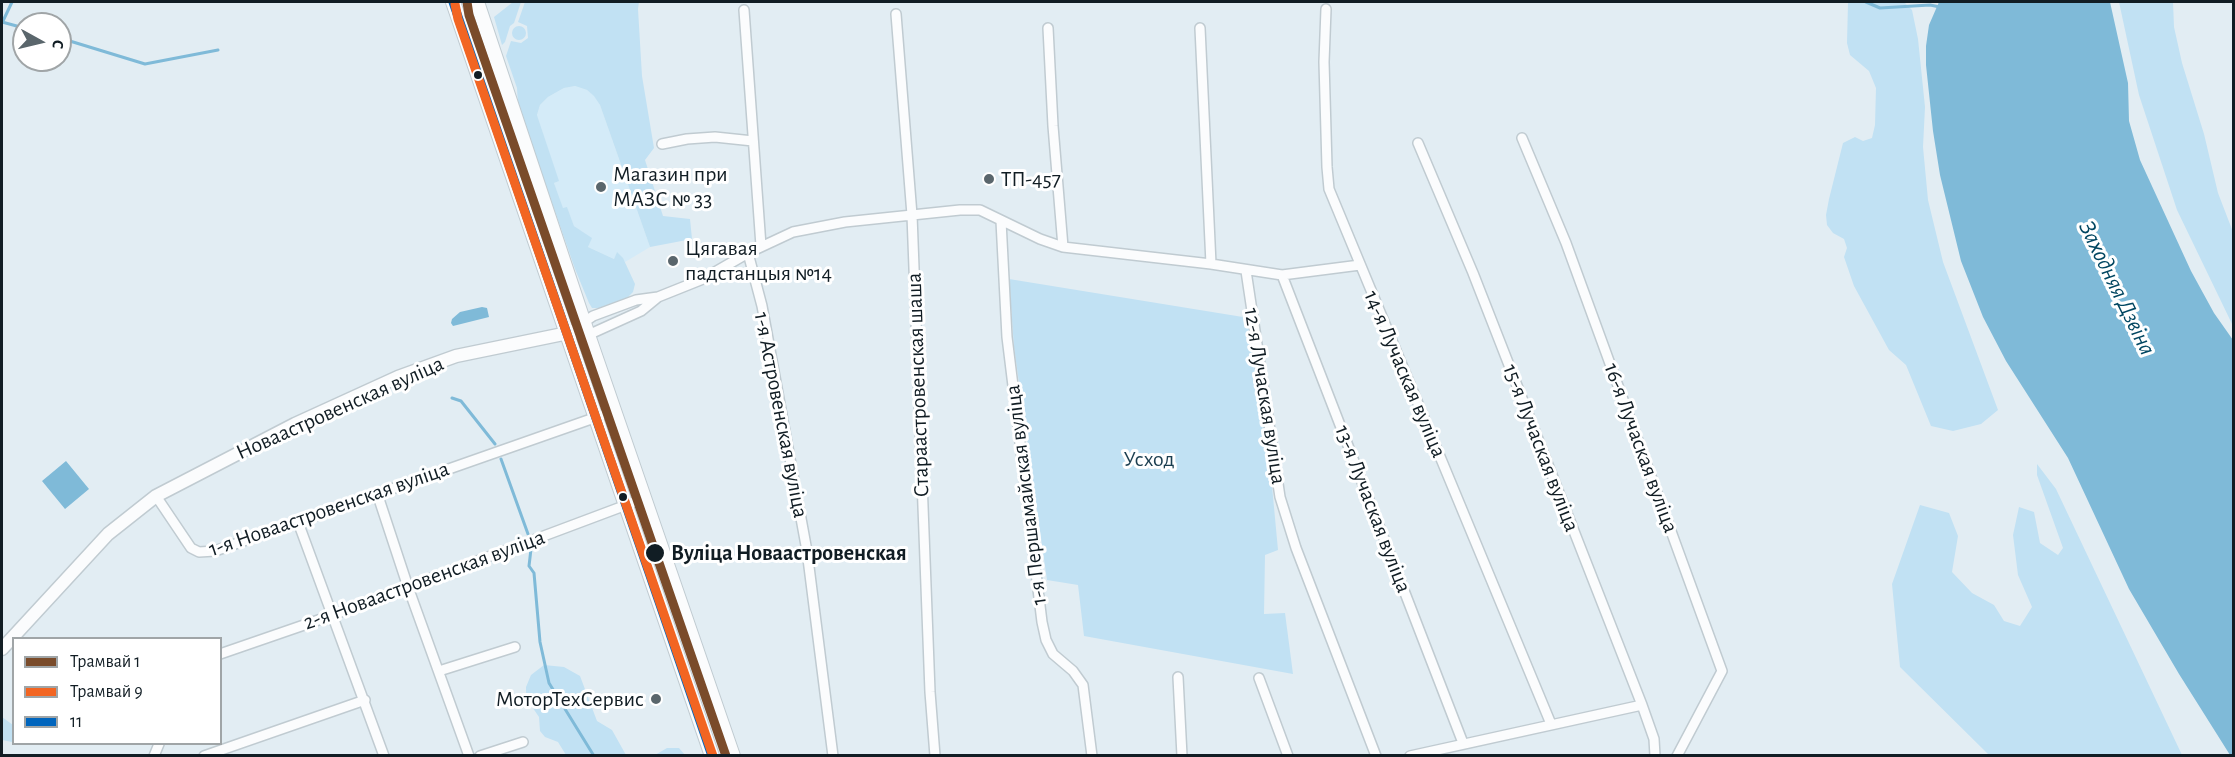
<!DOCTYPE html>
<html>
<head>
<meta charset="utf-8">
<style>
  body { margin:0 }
  #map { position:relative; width:2235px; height:757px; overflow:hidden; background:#e2edf3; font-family:"Alegreya Sans",sans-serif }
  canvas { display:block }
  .frame { position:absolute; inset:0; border:3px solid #111d24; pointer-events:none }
  .legend { position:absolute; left:12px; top:637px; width:210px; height:108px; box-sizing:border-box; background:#fff; border:2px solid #a0a5a7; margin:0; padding:8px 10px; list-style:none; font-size:18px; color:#111d24 }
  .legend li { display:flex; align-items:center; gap:12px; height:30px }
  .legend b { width:30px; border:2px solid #a0a5a7 }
  .north { position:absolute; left:12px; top:12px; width:60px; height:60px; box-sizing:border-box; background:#fff; border:2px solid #a0a5a7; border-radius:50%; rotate:98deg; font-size:16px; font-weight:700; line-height:24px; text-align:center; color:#111d24 }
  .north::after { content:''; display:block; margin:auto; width:21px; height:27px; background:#5a666c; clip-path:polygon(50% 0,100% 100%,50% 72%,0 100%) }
</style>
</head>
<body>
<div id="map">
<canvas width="2235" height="757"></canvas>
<div class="frame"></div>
<ul class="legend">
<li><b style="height:8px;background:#7a4b2a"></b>Трамвай 1</li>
<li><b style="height:8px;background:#f26522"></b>Трамвай 9</li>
<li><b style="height:8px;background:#0065bd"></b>11</li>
</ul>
<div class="north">С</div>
</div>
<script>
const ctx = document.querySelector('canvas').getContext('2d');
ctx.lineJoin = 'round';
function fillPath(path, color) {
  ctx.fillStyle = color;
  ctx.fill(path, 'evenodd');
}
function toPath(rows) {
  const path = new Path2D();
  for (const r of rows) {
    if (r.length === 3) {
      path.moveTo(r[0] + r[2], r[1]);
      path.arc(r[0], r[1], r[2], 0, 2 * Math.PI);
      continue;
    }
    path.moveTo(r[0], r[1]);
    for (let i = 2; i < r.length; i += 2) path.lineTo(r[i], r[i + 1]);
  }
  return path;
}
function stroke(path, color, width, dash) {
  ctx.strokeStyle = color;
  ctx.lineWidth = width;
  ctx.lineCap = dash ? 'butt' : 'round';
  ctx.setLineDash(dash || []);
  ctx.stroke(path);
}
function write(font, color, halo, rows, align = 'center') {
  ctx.font = font + ' "Alegreya Sans",sans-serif';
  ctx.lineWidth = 6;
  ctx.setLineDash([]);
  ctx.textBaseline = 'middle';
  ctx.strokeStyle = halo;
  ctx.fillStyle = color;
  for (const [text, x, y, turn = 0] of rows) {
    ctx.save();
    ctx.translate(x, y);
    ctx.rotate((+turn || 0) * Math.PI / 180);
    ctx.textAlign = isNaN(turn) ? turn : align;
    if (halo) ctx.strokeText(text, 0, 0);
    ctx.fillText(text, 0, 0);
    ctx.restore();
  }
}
fillPath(toPath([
  [575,86,587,90,595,96,600,105,650,247,625,262,617,253,614,259,588,247,591,238,574,226,567,208,563,209,554,183,558,181,537,115,540,105,548,97,564,88]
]), '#d4ebf8');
fillPath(toPath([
  [513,2,521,2,514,23,510,26,505,42,502,45,494,17],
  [525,2,639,2,638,9,642,76,654,148,645,160,663,216,690,219,692,239,650,247,600,105,594,96,587,90,575,86,564,88,548,97,540,105,537,115,559,181,554,183,563,208,567,207,574,226,592,238,588,247,614,259,617,252,623,258,635,284,633,292,626,299,600,308,592,308,589,303,575,269,518,105,517,88,506,56,511,41,521,43,528,38,527,26,518,22],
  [2119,2,2173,2,2174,27,2182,63,2204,134,2218,193,2233,232,2233,326,2177,210,2139,95],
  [1848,3,1904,2,1912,10,1918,39,1925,107,1923,147,1928,200,1943,262,1998,410,1981,424,1953,431,1931,426,1906,365,1889,350,1854,286,1844,257,1847,248,1844,239,1833,233,1827,225,1826,215,1829,199,1843,143,1855,137,1863,141,1872,138,1875,125,1876,88,1869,71,1850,55,1847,43],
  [519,33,7],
  [1009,279,1249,318,1269,454,1278,550,1265,555,1264,614,1285,613,1293,674,1084,636,1078,585,1047,580,1014,347],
  [2037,464,2056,489,2182,755,1989,755,1900,667,1892,584,1920,505,1949,513,1958,536,1952,572,1972,593,1994,605,2004,621,2020,626,2032,607,2018,575,2013,535,2019,507,2034,512,2040,543,2058,555,2063,548,2037,475],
  [544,665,564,667,580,676,597,721,612,730,626,755,566,755,558,742,545,737,540,731,539,717,526,698,526,687,531,675],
  [2,717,13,725,12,742,2,740],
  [667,748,679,748,685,755,655,755]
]), '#c1e1f3');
fillPath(toPath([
  [1939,2,2110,2,2128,83,2129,121,2140,160,2191,271,2214,313,2233,340,2233,755,2230,755,2179,674,2129,589,2068,458,2006,361,1983,317,1961,261,1940,175,1933,131,1926,65,1926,46,1929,25],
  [482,307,487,308,489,317,453,326,451,323,452,319,460,312],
  [66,461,89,489,65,509,42,481]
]), '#7fbad8');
stroke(toPath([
  [1866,2,1880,8,1930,5,1940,7],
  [3,21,12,2],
  [2,22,24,28],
  [60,38,145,64,218,50],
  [452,398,461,401,495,444],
  [501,459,528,534],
  [531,549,529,566,534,573,540,642,549,683,594,756]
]), '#7fbad8', 3);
const street = toPath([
  [1326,9,1324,62,1327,167,1329,189,1551,724],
  [744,10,761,246],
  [896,14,912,215,930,692,935,756],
  [1048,28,1053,126,1063,247],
  [1200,28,1211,264],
  [1522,138,1566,243,1722,671,1677,756],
  [1418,143,1473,273,1642,705,1654,739,1655,756],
  [662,144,687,139,715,137,753,141],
  [1001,221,1007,337,1042,622,1046,640,1053,654,1073,671,1083,685,1092,756],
  [748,253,762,306,807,551,833,756],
  [1246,271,1280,497,1296,548,1376,756],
  [1282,275,1463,743],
  [568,333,593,316,636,300,658,297,703,279,748,253,793,232,845,222,960,210,980,210,1040,239,1063,247,1211,264,1282,275,1360,265],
  [568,333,588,335,641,311,658,297],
  [377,493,408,587,469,756],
  [156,496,191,548,199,552,215,551,614,411],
  [298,522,384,756],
  [220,654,333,615,645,498],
  [439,671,515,647],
  [1178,677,1182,756],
  [1259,678,1288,756],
  [154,756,159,744],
  [204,756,365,700],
  [480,756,523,742],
  [1410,756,1642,705]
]);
const secondary = toPath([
  [2,649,108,534,156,496,295,424,398,377,456,356,568,333]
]);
const primary = toPath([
  [453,2,712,756],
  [477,2,588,335,733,756]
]);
stroke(street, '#c0cbd1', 12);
stroke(secondary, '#c0cbd1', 15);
stroke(primary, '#c0cbd1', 16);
stroke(street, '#fbfcfd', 9);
stroke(secondary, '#fbfcfd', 12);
stroke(primary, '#fbfcfd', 14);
stroke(toPath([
  [453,2,712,756]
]), '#0065bd', 9);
stroke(toPath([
  [467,2,469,15,726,756]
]), '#7a4b2a', 9);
stroke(toPath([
  [455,4,458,19,713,756]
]), '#f26522', 9);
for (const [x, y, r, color] of [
  [478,75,5,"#111d24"],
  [989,179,6,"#5a666c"],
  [601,187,6,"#5a666c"],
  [673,261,6,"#5a666c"],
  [623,497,5,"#111d24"],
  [655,553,10,"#111d24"],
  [656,699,6,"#5a666c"]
]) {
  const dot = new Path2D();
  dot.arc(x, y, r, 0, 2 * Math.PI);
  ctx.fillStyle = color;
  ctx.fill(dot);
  stroke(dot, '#fff', 2);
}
write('22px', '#111d24', '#fff', [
  ["Магазин при",613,174],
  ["МАЗС № 33",613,199],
  ["ТП-457",1001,179],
  ["Цягавая",685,248],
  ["падстанцыя №14",685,273],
  ["МоторТехСервис",644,699,"right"]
], 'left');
write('22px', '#111d24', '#fff', [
  ["14-я Лучаская вуліца",1405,374,67],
  ["Стараастровенская шаша",918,385,-92],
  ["12-я Лучаская вуліца",1265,396,81],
  ["Новаастровенская вуліца",340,408,-24],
  ["1-я Астровенская вуліца",781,415,79],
  ["15-я Лучаская вуліца",1541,448,69],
  ["16-я Лучаская вуліца",1641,448,70],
  ["1-я Першамайская вуліца",1026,495,-97],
  ["1-я Новаастровенская вуліца",329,509,-19],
  ["13-я Лучаская вуліца",1373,509,69],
  ["2-я Новаастровенская вуліца",424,580,-20]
]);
write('22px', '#1b3e50', '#fff', [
  ["Усход",1149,459]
]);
write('bold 22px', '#111d24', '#fff', [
  ["Вуліца Новаастровенская",671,553]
], 'left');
write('italic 24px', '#004661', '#fff', [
  ["Заходняя Дзвіна",2117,288,64]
]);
</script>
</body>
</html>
